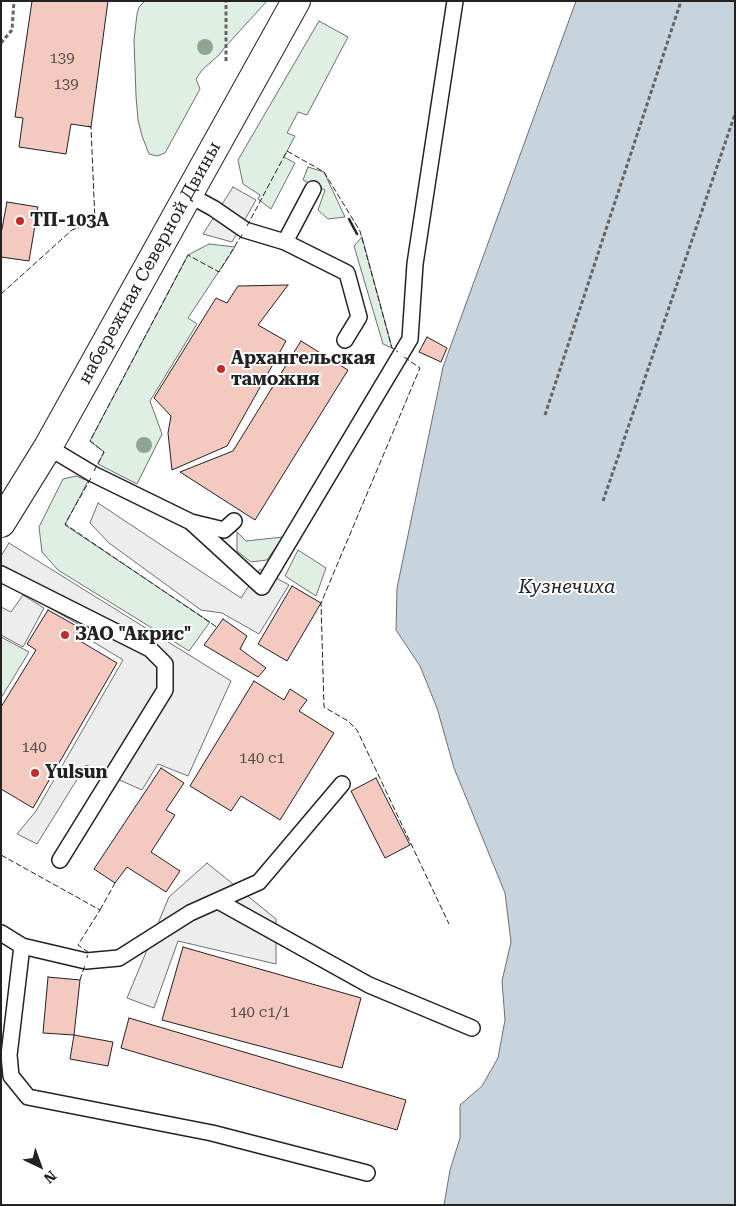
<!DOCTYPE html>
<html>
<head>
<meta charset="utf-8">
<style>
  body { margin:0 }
  #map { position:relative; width:736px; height:1206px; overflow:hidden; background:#fff; font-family:"Roboto Serif",serif }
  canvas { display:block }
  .frame { position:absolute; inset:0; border:2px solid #222; pointer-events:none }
  .north { position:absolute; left:15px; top:1141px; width:50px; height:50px; -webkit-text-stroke:4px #fff; paint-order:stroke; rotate:138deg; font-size:14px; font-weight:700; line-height:20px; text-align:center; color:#222 }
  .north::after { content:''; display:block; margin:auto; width:18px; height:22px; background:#222; clip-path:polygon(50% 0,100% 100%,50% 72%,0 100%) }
</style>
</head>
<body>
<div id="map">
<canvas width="736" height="1206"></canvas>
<div class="frame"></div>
<div class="north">N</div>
</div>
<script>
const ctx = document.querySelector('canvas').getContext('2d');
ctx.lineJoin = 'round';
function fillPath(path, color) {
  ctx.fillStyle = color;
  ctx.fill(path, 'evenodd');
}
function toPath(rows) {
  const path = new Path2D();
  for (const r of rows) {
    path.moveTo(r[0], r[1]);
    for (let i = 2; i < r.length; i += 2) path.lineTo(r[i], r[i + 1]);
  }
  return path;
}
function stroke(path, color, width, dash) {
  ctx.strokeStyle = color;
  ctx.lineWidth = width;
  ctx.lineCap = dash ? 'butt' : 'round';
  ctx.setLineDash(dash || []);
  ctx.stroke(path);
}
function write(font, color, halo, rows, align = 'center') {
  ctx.font = font + ' "Roboto Serif",serif';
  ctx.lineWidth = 4;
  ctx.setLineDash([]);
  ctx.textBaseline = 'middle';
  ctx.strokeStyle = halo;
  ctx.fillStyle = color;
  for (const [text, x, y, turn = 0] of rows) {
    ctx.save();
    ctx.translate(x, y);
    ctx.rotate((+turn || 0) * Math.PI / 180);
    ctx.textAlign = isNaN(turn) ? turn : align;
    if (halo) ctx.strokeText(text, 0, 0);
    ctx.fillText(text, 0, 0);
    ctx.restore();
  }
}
const green = toPath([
  [145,1,267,1,226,46,219,55,202,70,196,79,200,89,165,153,157,156,149,154,142,136,138,120,136,96,134,40,137,14,139,7,145,1],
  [319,21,348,37,307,115,298,112,287,133,295,136,284,157,295,163,271,209,258,199,260,195,243,184,238,160,319,21],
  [308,167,324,172,345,217,328,219,318,210,325,190,303,180,308,167],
  [362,237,392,348,383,344,354,246,362,237],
  [209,244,235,247,188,318,197,324,150,401,162,434,137,484,98,464,104,452,90,441,188,255,209,244],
  [76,476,88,481,65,525,210,622,189,651,58,570,42,552,39,527,63,479,76,476],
  [237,532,246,541,283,537,267,560,251,562,237,551,237,532],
  [298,550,326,568,316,596,285,576,298,550],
  [1,637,29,652,1,698,1,637]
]);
fillPath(green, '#e0efe3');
stroke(green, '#6f6f6f', 1);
const parking = toPath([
  [233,187,256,200,232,242,203,234,233,187],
  [98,503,241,598,260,569,289,585,259,634,222,613,201,610,109,543,90,523,98,503],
  [9,543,231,681,188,776,158,764,142,790,86,765,37,844,17,834,36,811,123,660,82,635,83,627,43,604,1,564,1,556,9,543],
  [23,595,44,608,23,647,1,635,1,607,11,612,23,595],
  [207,863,276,919,276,964,178,941,154,1008,127,998,169,897,207,863]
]);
fillPath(parking, '#ededed');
stroke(parking, '#6f6f6f', 1);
const water = toPath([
  [576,1,735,1,735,1205,444,1205,450,1170,460,1138,460,1105,482,1086,498,1058,505,1020,502,981,511,942,505,893,454,768,437,708,420,666,396,630,397,588,443,367,576,1]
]);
fillPath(water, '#c7d3dd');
stroke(water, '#6f6f6f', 1);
const building = toPath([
  [32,1,108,1,91,127,71,124,66,154,19,147,23,118,15,117,32,1],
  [7,202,38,207,29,261,1,257,1,234,7,202],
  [288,285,258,325,286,341,227,446,172,470,168,433,171,416,154,398,216,298,227,303,238,286,288,285],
  [427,337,447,348,441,362,419,352,427,337],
  [301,341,348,370,255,520,180,472,233,451,301,341],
  [292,586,321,603,287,661,258,644,292,586],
  [48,610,80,628,75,638,117,663,33,808,1,789,1,707,36,650,27,644,48,610],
  [223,619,247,636,240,649,266,668,258,677,204,645,223,619],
  [254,681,284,700,290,689,307,700,299,711,334,733,280,820,241,796,231,811,190,786,254,681],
  [161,768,184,783,166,810,175,815,151,852,180,871,166,892,127,867,115,883,94,869,161,768],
  [376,778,410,845,385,858,351,791,376,778],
  [183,947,361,998,342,1068,162,1020,183,947],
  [48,977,80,980,74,1035,43,1033,48,977],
  [129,1018,406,1100,397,1130,121,1048,129,1018],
  [74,1035,113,1042,108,1066,70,1059,74,1035]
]);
fillPath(building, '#f3c9c0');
stroke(building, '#222', 1);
const lane = toPath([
  [189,195,213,208,245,230,285,242,347,273,359,317,345,340],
  [285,242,313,189],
  [48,447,93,474,191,522,224,530,234,521],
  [191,522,262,587,410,339,415,264,455,1],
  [1,574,150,649,165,664,165,690,60,860],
  [218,901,369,985,472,1028],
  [1,933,22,946,86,961,119,958,190,913,259,882,342,784],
  [22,946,9,1055,11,1076,28,1097,212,1133,367,1173]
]);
const street = toPath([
  [1,523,48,447,296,1]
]);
stroke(lane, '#222', 18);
stroke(street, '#222', 30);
stroke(toPath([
  [1,43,12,30,14,1],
  [226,61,226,1],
  [545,415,681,1],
  [603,501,735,114]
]), '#646464', 3, [4, 2.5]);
stroke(lane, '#fff', 15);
stroke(street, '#fff', 28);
stroke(toPath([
  [247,226,287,151,324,172,360,231,392,348,398,352],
  [1,294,72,230,95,222,91,127,88,126],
  [404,357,420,368,321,603,324,707,348,721,357,730,449,924],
  [94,471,104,452,90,441,188,255,219,272,243,233],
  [91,478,65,524,218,628],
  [1,855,100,910,78,945,88,952,87,958],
  [100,910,115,883],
  [80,980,85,965]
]), '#222', 1, [6, 2.5]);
stroke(toPath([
  [349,219,357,234]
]), '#222', 2.5);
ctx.fillStyle = '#8da692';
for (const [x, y] of [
  [205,47],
  [144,445]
]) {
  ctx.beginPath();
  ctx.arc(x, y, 8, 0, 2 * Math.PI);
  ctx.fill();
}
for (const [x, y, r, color] of [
  [20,221,5,"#c62828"],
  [221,369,5,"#c62828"],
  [65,635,5,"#c62828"],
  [35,773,5,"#c62828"]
]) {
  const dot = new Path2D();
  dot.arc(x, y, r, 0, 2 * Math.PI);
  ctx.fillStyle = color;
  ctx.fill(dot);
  stroke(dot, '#fff', 2);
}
write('15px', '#564c4a', null, [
  ["139",62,59],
  ["139",66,85],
  ["140",34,748],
  ["140 с1",262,759],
  ["140 с1/1",260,1013]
]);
write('bold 18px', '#222', '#fff', [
  ["ТП-103А",30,221],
  ["Архангельская",231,359],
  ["таможня",231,380],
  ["ЗАО \"Акрис\"",75,635],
  ["Yulsun",45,773]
], 'left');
write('18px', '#222', '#fff', [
  ["набережная Северной Двины",150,263,-61]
]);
write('italic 19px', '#222', '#fff', [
  ["Кузнечиха",567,587]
]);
</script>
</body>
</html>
